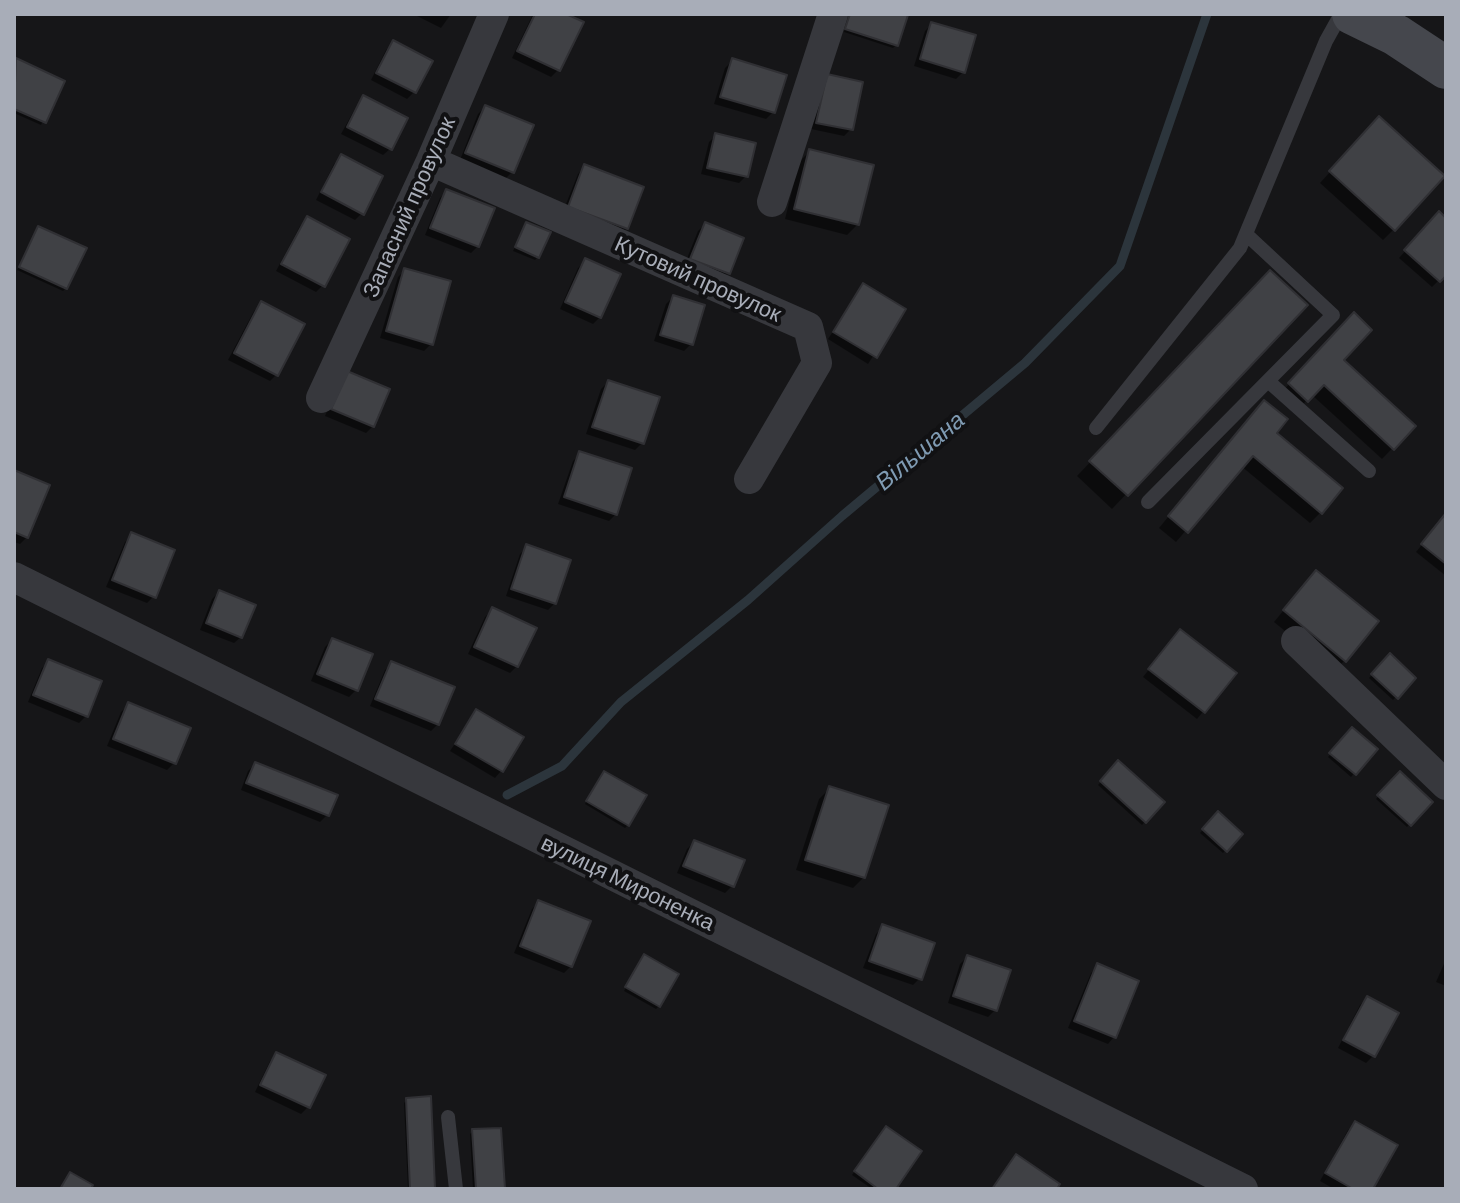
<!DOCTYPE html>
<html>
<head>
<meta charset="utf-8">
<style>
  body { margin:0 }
  #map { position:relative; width:1460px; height:1203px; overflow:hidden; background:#161618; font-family:Barlow,sans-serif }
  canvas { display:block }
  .frame { position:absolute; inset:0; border:16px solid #a8adb8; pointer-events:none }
</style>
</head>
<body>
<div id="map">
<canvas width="1460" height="1203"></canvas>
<div class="frame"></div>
</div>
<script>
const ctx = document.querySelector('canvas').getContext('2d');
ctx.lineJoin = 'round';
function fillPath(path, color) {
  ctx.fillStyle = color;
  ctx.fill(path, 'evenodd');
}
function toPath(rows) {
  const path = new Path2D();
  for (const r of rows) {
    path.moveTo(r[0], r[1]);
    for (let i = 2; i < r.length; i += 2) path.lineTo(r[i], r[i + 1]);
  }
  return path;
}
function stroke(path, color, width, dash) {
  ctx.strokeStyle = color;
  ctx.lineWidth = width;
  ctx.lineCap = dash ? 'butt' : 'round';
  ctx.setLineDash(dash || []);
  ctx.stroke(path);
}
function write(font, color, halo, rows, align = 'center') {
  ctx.font = font + ' Barlow,sans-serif';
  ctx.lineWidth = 8;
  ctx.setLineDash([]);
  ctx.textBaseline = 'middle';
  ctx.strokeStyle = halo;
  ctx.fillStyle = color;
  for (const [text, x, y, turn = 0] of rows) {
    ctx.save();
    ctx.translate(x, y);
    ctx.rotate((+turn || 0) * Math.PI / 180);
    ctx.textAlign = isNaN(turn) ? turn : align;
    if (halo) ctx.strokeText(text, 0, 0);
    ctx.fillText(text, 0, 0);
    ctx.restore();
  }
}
fillPath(toPath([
  [413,14,451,14,441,28],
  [533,14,562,14,581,23,558,70,551,77,512,58],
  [850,14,900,14,896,45,893,48,844,32],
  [932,24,963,72,956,79,914,66,925,31],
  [393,43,414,92,407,99,371,80,386,50],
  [16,60,63,82,41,125,14,113,14,63],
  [732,61,773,112,766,119,714,104,725,68],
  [827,76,851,129,844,136,811,129],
  [364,98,390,149,383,155,341,134,357,105],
  [485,107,512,172,505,179,460,160,478,114],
  [1368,130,1394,229,1383,240,1320,183],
  [716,135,746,176,739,183,701,174,709,142],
  [810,151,858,224,847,235,785,219,799,162],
  [341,157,362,213,355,220,316,200,334,164],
  [584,167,627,228,620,235,562,214,578,174],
  [446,191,478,246,471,253,425,235,440,198],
  [307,219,323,285,316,292,276,271,300,226],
  [1446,220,1446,273,1432,287,1399,258,1432,221],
  [526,224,538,257,535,260,513,251],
  [705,224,728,273,721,280,684,266,698,231],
  [38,228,66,288,63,291,17,270],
  [585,261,600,317,593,324,560,309,578,268],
  [405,270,431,344,424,351,380,338,398,277],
  [863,286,903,310,868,364,828,339],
  [1256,287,1305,306,1112,509,1077,476],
  [673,297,691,344,684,351,654,341,666,304],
  [261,304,277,374,270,381,228,360,254,311],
  [1343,326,1341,360,1413,427,1382,459,1312,395,1296,411,1279,395],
  [340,380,373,426,366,433,325,416],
  [608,382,642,443,635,450,586,434,601,389],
  [1254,413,1274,433,1321,512,1310,523,1241,466,1176,542,1159,528],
  [580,454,616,514,609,521,558,504,573,461],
  [14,472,27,537,20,544,14,542],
  [1446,515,1446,576,1416,552],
  [132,535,154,596,147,603,106,587,125,542],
  [527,547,555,603,548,610,506,596,520,554],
  [1306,583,1345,660,1334,671,1274,622],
  [219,592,241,637,234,643,200,630,212,599],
  [492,610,517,666,510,673,468,654,485,617],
  [1174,638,1234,674,1197,719,1143,677],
  [332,640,356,690,349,697,311,681,325,647],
  [1390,656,1414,679,1393,700,1369,678],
  [49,661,86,716,79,723,28,702,42,668],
  [392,663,438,724,431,731,370,706,385,670],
  [128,705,188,729,174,763,167,770,107,746,121,712],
  [476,712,501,771,495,778,450,751],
  [1352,730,1375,749,1351,777,1328,757],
  [1118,763,1162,803,1142,825,1098,785],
  [255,764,327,815,320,822,241,790,248,771],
  [1400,774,1430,802,1407,827,1376,799],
  [601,776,628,825,625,828,585,804],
  [830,788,864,877,853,888,796,870,819,799],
  [1218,814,1240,834,1223,853,1200,833],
  [694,842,732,886,725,893,677,873,687,849],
  [539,902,571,966,564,973,514,953,532,909],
  [883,927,920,978,913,985,863,968,876,934],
  [967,957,995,1010,988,1017,948,1003,960,964],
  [642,959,659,1006,656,1009,624,991],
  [1446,959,1446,986,1436,982],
  [1098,966,1114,1037,1108,1044,1068,1028,1091,973],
  [1367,998,1396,1014,1373,1056,1366,1063,1338,1048,1360,1005],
  [277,1054,308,1107,301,1114,255,1092,270,1061],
  [407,1100,433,1189,408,1189,404,1103],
  [1355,1124,1371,1189,1334,1189,1320,1181,1348,1130],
  [473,1131,503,1189,473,1189,470,1134],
  [884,1131,893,1189,872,1189,852,1175]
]), '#0007');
stroke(toPath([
  [507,795,562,766,621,702,748,600,842,516,1025,363,1120,266,1207,14]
]), '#2c353c', 9);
const building = toPath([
  [535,14,566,14,584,22,560,71,517,51,535,14],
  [850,14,906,14,908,15,898,46,845,29,850,14],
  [931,22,976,35,965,73,920,59,931,22],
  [393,40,433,61,416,93,376,73,393,40],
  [16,58,65,81,46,123,14,109,16,58],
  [732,58,787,75,775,113,720,97,732,58],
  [827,74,863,82,853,130,816,123,827,74],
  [363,95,408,118,392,150,347,127,363,95],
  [485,105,534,125,514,173,465,153,485,105],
  [1379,116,1445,176,1395,231,1329,171,1379,116],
  [715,133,756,143,748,177,707,168,715,133],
  [809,149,874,165,859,225,794,209,809,149],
  [341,154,383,176,364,215,321,192,341,154],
  [584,164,644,187,628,229,568,207,584,164],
  [446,189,495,208,479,247,430,228,446,189],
  [1439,211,1446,218,1446,276,1440,282,1404,250,1439,211],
  [307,216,350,239,325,287,281,264,307,216],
  [526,222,551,232,539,258,515,247,526,222],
  [705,222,744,238,730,274,690,259,705,222],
  [38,226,87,248,67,289,19,267,38,226],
  [585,258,621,274,601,318,565,302,585,258],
  [404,268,451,281,433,345,386,331,404,268],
  [1270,270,1308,305,1128,496,1089,461,1270,270],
  [863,283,906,309,877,358,833,332,863,283],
  [673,295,705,305,693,345,660,335,673,295],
  [261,301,305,324,278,376,234,353,261,301],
  [1354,312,1372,330,1344,360,1416,426,1394,450,1324,385,1308,402,1288,383,1354,312],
  [347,371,390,389,374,427,331,409,347,371],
  [608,380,660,397,644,444,592,427,608,380],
  [1264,400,1288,419,1277,433,1343,488,1322,514,1253,456,1188,533,1168,516,1264,400],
  [579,451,632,468,617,515,564,497,579,451],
  [14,470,50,485,28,538,14,532,14,470],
  [1446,513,1446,564,1421,544,1446,513],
  [131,532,175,550,156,598,112,580,131,532],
  [526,544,571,560,556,604,511,589,526,544],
  [1316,570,1379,621,1346,662,1283,610,1316,570],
  [219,590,256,605,242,638,206,623,219,590],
  [492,607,537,628,518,667,474,647,492,607],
  [1180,629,1237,673,1205,713,1148,669,1180,629],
  [332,638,373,654,358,691,317,674,332,638],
  [1390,653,1416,678,1398,699,1371,674,1390,653],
  [48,659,102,681,88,717,33,695,48,659],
  [391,661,455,687,439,725,375,699,391,661],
  [128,702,191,728,176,764,113,739,128,702],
  [476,709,524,737,503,772,455,744,476,709],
  [1352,727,1378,749,1356,775,1329,753,1352,727],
  [1118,760,1165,802,1146,823,1100,781,1118,760],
  [255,762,338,795,329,816,246,783,255,762],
  [604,771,647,795,629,826,586,801,604,771],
  [1400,771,1433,802,1411,826,1377,795,1400,771],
  [829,786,889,805,865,878,805,860,829,786],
  [1218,811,1243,834,1227,852,1202,829,1218,811],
  [694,840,745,860,734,887,683,866,694,840],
  [538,900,591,921,572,967,520,946,538,900],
  [882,924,935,943,922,980,869,961,882,924],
  [644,954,679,974,660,1007,625,987,644,954],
  [967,955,1011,970,997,1011,953,996,967,955],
  [1097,963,1139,981,1116,1038,1074,1021,1097,963],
  [1367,996,1399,1013,1375,1057,1343,1040,1367,996],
  [276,1052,326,1075,310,1108,260,1085,276,1052],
  [431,1096,435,1189,410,1189,406,1098,431,1096],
  [1355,1121,1398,1145,1373,1189,1353,1189,1325,1173,1355,1121],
  [886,1126,922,1151,896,1189,878,1189,854,1171,886,1126],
  [501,1128,505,1189,476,1189,472,1129,501,1128],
  [1016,1154,1060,1184,1057,1189,992,1189,1016,1154],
  [70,1172,93,1185,91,1189,60,1189,70,1172]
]);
fillPath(building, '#404145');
stroke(building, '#303034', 2);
stroke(toPath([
  [1268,381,1369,471],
  [1096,428,1240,248,1326,41,1341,14],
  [1148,502,1333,315,1246,234],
  [448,1117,456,1189]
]), '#37383d', 14);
stroke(toPath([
  [431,161,808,327,817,363,749,479],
  [772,202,833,14],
  [321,398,431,161,494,14],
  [14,577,1243,1189],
  [1296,641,1446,785]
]), '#37383d', 30);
stroke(toPath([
  [1353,14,1396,35,1446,68]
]), '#45474d', 42);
write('22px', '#a8adb8', '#111113', [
  ["Запасний провулок",409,207,-66],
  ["Кутовий провулок",698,279,24],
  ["вулиця Мироненка",628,883,26]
]);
write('italic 24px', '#7f9bb3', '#111113', [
  ["Вільшана",920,451,-40]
]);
</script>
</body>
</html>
